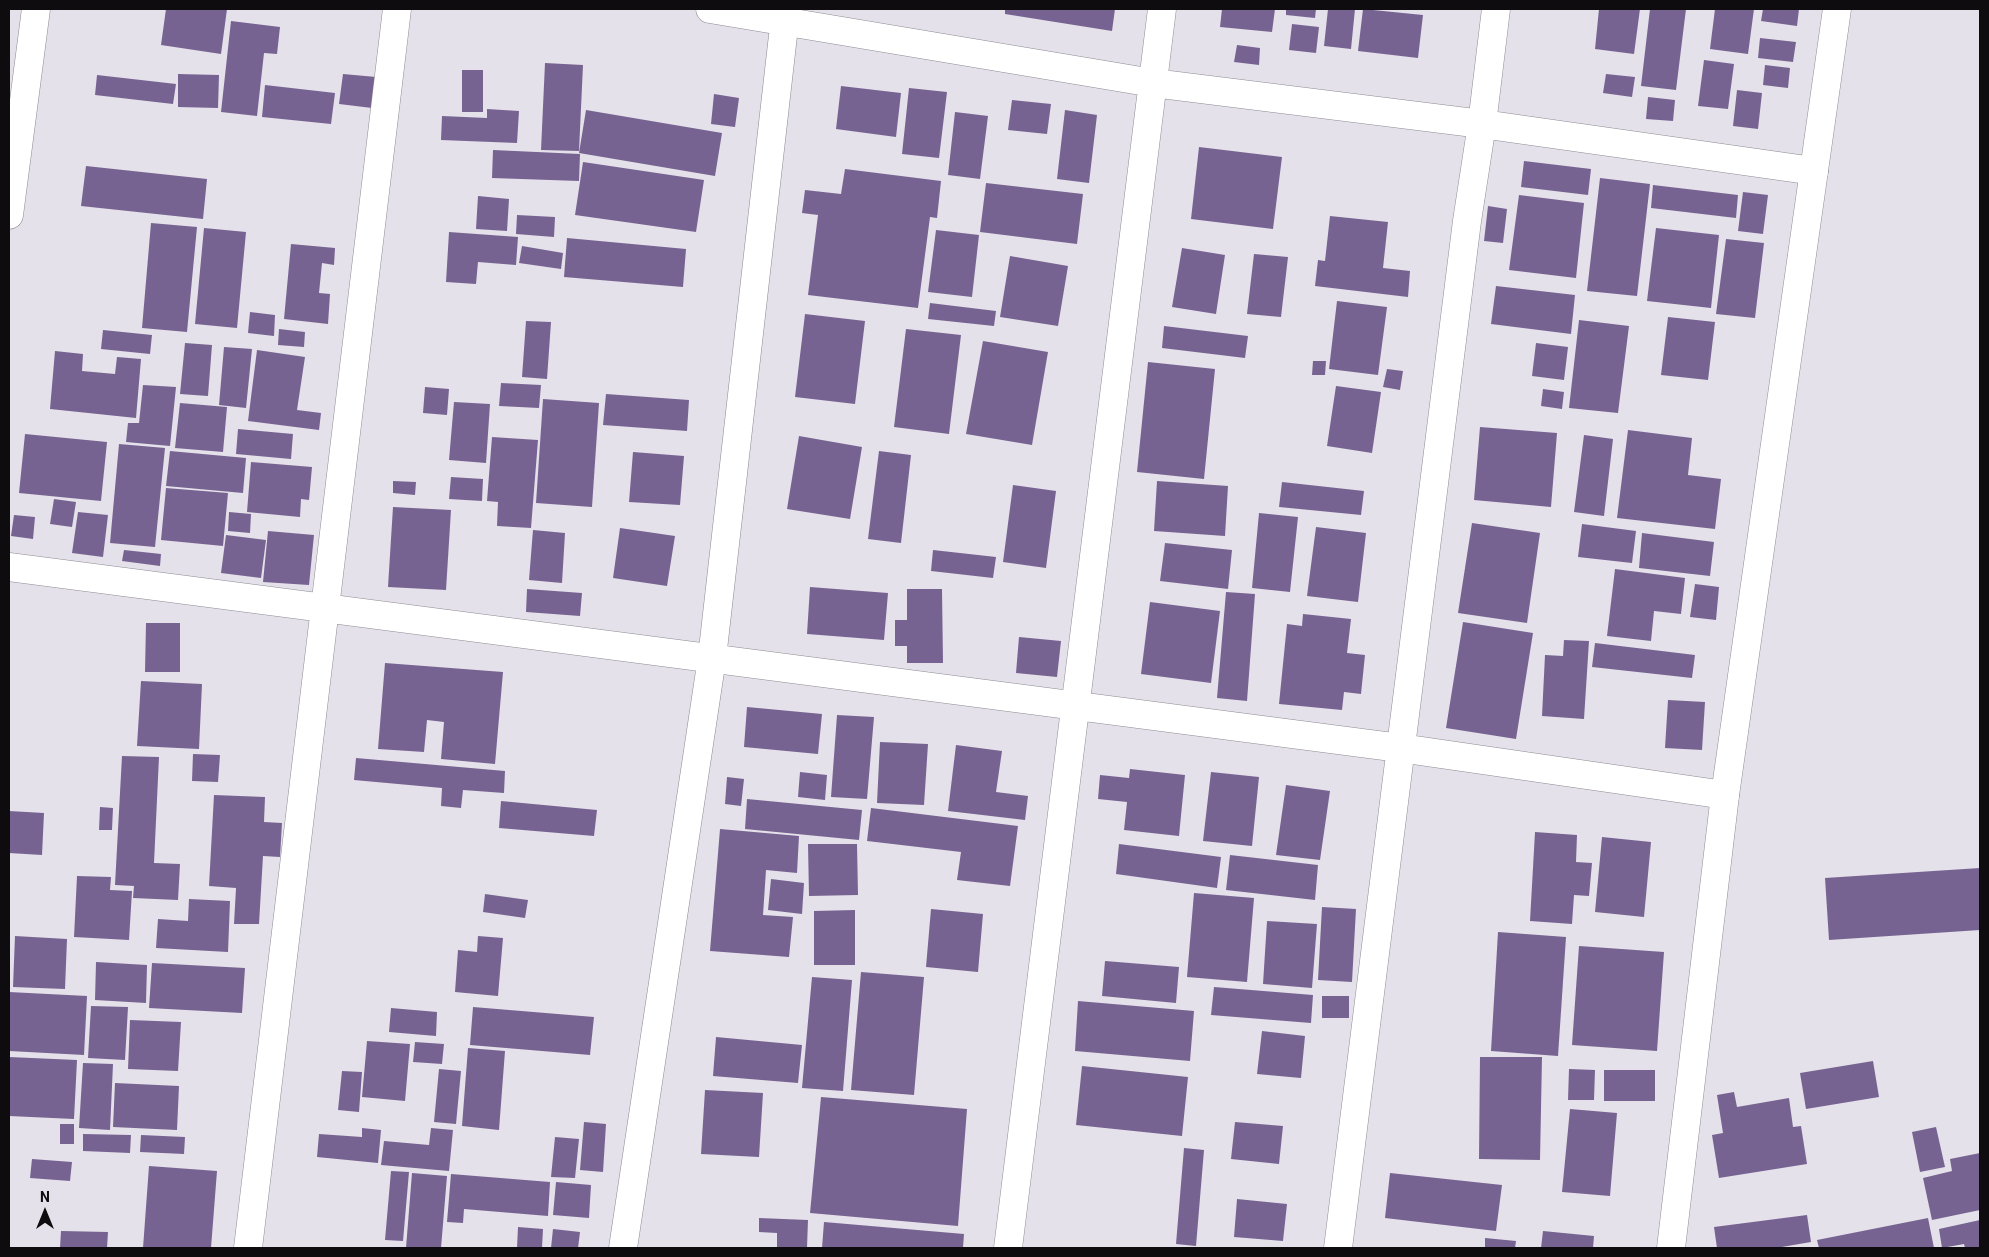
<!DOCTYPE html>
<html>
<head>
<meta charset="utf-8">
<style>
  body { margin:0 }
  #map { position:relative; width:1989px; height:1257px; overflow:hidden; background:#e5e1ea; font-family:Roboto,sans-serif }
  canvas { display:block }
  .frame { position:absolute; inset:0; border:10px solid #0e0c0f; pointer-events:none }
  .north { position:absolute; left:20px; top:1187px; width:50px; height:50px; -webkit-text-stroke:4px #e5e1ea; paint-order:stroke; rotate:0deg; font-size:14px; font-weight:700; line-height:20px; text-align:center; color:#0e0c0f }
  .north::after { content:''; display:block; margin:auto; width:18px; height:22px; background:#0e0c0f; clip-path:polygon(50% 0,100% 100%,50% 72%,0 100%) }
</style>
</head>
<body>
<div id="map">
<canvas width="1989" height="1257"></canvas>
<div class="frame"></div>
<div class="north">N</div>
</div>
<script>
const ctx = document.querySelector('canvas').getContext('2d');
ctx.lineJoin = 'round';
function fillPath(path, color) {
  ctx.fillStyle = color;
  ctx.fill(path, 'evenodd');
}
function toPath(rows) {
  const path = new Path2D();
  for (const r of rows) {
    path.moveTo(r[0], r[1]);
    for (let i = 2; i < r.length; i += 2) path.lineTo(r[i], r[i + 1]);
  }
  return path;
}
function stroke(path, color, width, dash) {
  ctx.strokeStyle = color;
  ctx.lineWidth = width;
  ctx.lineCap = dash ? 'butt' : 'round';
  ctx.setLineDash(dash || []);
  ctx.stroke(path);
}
fillPath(toPath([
  [166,9,227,9,221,54,161,45],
  [1005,9,1115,9,1112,31,1005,14],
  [1222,9,1275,9,1272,32,1220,27],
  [1286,9,1316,9,1315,18,1286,15],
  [1328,9,1355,9,1351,49,1324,46],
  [1363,9,1423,15,1418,58,1358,51],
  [1599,9,1640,9,1634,54,1595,49],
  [1650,9,1686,9,1676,90,1641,86],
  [1715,9,1754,9,1748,54,1710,49],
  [1763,9,1799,9,1797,26,1761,21],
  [231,21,280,27,277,54,264,53,257,116,221,112],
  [1292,24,1319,27,1316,53,1289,50],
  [1760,38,1796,42,1793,62,1758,58],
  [1237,45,1260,48,1259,65,1234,62],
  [1704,60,1734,64,1728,109,1698,106],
  [545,63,583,65,579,151,541,150],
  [1765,65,1790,68,1788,88,1763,85],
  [462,70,483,70,483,112,462,112],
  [178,74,219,75,218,108,178,107],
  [343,74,376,77,372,108,339,104],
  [1606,74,1635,77,1632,97,1603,93],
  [97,75,176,84,173,104,95,95],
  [265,85,335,93,331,124,262,117],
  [841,86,901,93,896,137,836,129],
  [909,88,947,92,939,158,902,154],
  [1737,90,1762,93,1758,129,1733,126],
  [714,94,739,98,735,127,711,124],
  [1648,97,1675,100,1673,121,1646,119],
  [1012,100,1051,104,1047,134,1008,130],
  [487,109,519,111,517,143,441,140,442,116,487,118],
  [586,110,722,133,715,176,579,153],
  [1065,110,1097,115,1089,183,1057,179],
  [955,112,988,116,980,179,948,175],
  [1199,147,1282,157,1273,229,1191,219],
  [493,150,580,154,579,181,492,178],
  [1524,161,1591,169,1588,195,1521,187],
  [583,162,704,180,696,232,575,215],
  [86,166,207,179,203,219,81,206],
  [845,169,941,181,937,218,930,217,918,308,808,295,818,215,802,213,805,190,841,194],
  [1600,178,1650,184,1637,296,1587,291],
  [986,183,1083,194,1077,244,980,232],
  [1653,185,1738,195,1736,218,1651,208],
  [1743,192,1768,195,1763,234,1738,231],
  [1519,195,1584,203,1576,278,1509,270],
  [478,196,509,199,507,231,476,229],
  [1488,206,1507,209,1503,243,1484,241],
  [517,215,555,217,554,237,516,234],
  [1330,216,1388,222,1383,268,1410,271,1408,297,1315,286,1318,260,1325,261],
  [151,223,197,227,187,332,142,328],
  [204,228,246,232,237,328,195,324],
  [1656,228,1719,235,1711,308,1647,301],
  [936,230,979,235,972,297,928,292],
  [449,232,518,237,516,265,478,262,476,284,446,282],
  [567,238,686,249,683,287,564,277],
  [1726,239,1764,243,1755,318,1716,314],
  [291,244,335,248,334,265,322,263,319,293,330,294,328,324,284,319],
  [522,246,563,253,561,269,519,263],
  [1182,248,1225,255,1216,314,1172,307],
  [1254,254,1288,257,1281,317,1247,314],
  [1010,256,1068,266,1058,326,1000,317],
  [1496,286,1575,295,1571,334,1491,324],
  [1337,301,1387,307,1378,375,1329,369],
  [930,303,996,311,994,326,928,319],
  [250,312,275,315,274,336,248,333],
  [805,314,865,321,855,404,795,397],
  [1668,317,1715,322,1708,380,1661,375],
  [1579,320,1629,326,1618,413,1569,408],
  [526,321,551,322,547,379,522,377],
  [1164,326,1248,336,1245,358,1162,348],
  [279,329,305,332,304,347,278,345],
  [906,329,961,335,949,434,894,427],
  [103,330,152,335,150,354,101,349],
  [983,341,1048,352,1032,445,966,434],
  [185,343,212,345,208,396,180,394],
  [1536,343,1568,347,1564,380,1532,376],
  [224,347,252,349,246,408,219,405],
  [257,350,305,357,297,410,321,413,319,430,248,421],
  [55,351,83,354,82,371,115,374,117,357,141,359,136,418,50,409],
  [1313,361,1326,361,1325,375,1312,375],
  [1148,362,1215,369,1204,479,1137,472],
  [1387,369,1403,371,1400,390,1383,387],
  [501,383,541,385,539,408,499,406],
  [143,385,176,387,170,446,126,442,128,423,139,423],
  [1336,386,1381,392,1372,453,1327,446],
  [425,387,449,389,447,415,423,413],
  [1543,389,1564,392,1562,409,1541,406],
  [606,394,689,400,687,431,603,425],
  [543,399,599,403,592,507,536,503],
  [454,402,490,404,486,463,449,460],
  [180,403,227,407,223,452,175,448],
  [1480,427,1557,433,1551,507,1474,500],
  [238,429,293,434,291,459,236,454],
  [1628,430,1692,438,1688,475,1721,479,1715,529,1617,518],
  [25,434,107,442,101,501,19,493],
  [1584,435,1613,439,1604,516,1574,512],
  [799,436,862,447,850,519,787,509],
  [492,437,538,440,531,528,497,526,498,502,487,501],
  [119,444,165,448,155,547,110,543],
  [170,451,246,458,243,493,166,486],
  [879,451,911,455,901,543,868,539],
  [633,452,684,456,680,505,629,502],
  [251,462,312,467,309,500,301,499,300,517,247,512],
  [451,477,483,479,482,501,449,499],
  [393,481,416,482,415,495,393,493],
  [1157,481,1228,486,1225,536,1154,531],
  [1282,482,1364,491,1361,515,1279,507],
  [1013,485,1056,491,1046,568,1003,562],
  [166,488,228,493,223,546,161,540],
  [54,499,76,502,72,527,50,524],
  [393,507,451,510,446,590,388,587],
  [78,512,108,515,103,557,72,553],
  [229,512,251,514,250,533,228,531],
  [1259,513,1298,517,1290,592,1252,588],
  [14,515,35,517,33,539,11,536],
  [1472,523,1540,533,1527,623,1458,613],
  [1582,524,1636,531,1632,563,1578,557],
  [1316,527,1366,533,1358,602,1307,596],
  [620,528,675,536,667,586,613,578],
  [533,530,565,533,562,583,529,580],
  [268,531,314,535,309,585,263,582],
  [1642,533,1714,542,1710,576,1639,568],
  [226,535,266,540,261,578,221,573],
  [1165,543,1232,550,1228,589,1160,581],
  [124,550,161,554,160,566,122,561],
  [933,550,996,557,993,578,931,571],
  [1615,569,1685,578,1681,614,1654,611,1651,641,1607,636],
  [1695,584,1719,587,1716,620,1690,617],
  [810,587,888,593,884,640,807,634],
  [527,589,582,593,580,616,526,612],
  [907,589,942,589,943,663,907,663,907,646,895,646,895,620,907,620],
  [1226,592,1255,594,1247,701,1217,698],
  [1150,602,1220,611,1211,683,1141,674],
  [1303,614,1351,619,1347,653,1365,655,1361,694,1344,692,1342,710,1279,704,1287,624,1302,626],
  [1463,622,1533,633,1516,739,1446,728],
  [146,623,180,623,180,672,145,672],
  [1019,637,1061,641,1057,677,1016,673],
  [1564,640,1589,641,1584,719,1542,716,1545,655,1563,656],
  [1595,643,1695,655,1692,678,1592,667],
  [385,663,503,672,495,764,441,759,444,722,427,720,424,752,378,749],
  [141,681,202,684,199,749,137,746],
  [1668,700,1705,702,1702,750,1665,748],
  [747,707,822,714,818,754,744,747],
  [837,715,874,717,867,799,831,797],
  [880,742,928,744,924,805,877,803],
  [956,745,1002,751,996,792,1028,796,1025,820,948,811],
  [193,754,220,755,218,782,192,781],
  [122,756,159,757,154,863,180,864,178,900,133,898,134,886,115,885],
  [356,758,505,771,504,793,463,790,461,808,441,806,442,788,354,780],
  [1130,769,1185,775,1179,836,1124,830,1127,802,1098,799,1100,775,1129,778],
  [800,772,827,775,825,800,798,797],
  [1211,772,1259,777,1252,846,1203,841],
  [727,777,744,779,741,806,725,804],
  [1286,785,1330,791,1320,860,1276,855],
  [214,795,265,797,264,822,282,823,280,857,263,856,259,924,234,924,236,888,209,886],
  [747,799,862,810,859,840,745,829],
  [501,801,597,810,594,836,499,828],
  [100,807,113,808,112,830,99,830],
  [871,808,1018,826,1010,886,957,880,961,852,867,841],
  [9,811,44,813,42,855,9,853],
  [720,829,799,836,797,873,766,870,763,915,793,917,789,957,710,951],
  [1535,832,1577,835,1576,862,1592,863,1589,896,1574,895,1572,924,1530,921],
  [1602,837,1651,842,1644,917,1595,912],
  [808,844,857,844,858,895,809,896],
  [1119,844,1221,857,1217,888,1116,874],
  [1230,855,1318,865,1315,900,1226,890],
  [1980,868,1980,930,1829,940,1825,878],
  [77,876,111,877,110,890,132,891,129,940,74,937],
  [771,879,804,883,802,914,768,910],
  [1194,893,1254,898,1247,982,1187,977],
  [485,894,528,900,525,918,483,912],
  [189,899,230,901,228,952,156,948,158,919,188,921],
  [1322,907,1356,909,1352,982,1318,980],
  [931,909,983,914,978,972,926,967],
  [855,910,855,965,814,965,814,911],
  [1267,921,1317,924,1312,988,1263,984],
  [1498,932,1566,937,1558,1056,1491,1051],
  [15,936,67,939,65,989,13,987],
  [478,936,503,938,498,996,455,992,458,950,477,952],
  [1579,946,1664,952,1657,1051,1572,1045],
  [1105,961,1179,967,1176,1003,1102,996],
  [96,962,147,965,146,1003,95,1000],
  [152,963,245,968,242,1013,149,1008],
  [861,972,924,977,914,1095,851,1090],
  [812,977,852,980,843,1091,802,1088],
  [1214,987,1313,995,1311,1023,1211,1015],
  [9,992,87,996,84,1055,9,1051],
  [1322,996,1349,996,1349,1018,1322,1018],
  [1078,1001,1194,1011,1190,1061,1075,1051],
  [91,1006,128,1007,125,1060,88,1058],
  [473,1007,594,1017,590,1055,470,1045],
  [391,1008,437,1012,436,1036,389,1032],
  [130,1020,181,1022,178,1071,128,1069],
  [1262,1031,1305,1036,1301,1078,1257,1074],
  [716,1037,802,1045,798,1083,713,1076],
  [367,1041,410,1044,405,1101,362,1097],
  [415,1042,444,1044,442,1064,413,1062],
  [468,1048,505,1051,499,1130,462,1126],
  [9,1057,77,1060,74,1119,9,1116],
  [1480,1057,1542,1057,1540,1160,1479,1159],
  [1873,1061,1879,1097,1806,1109,1800,1073],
  [83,1063,113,1064,110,1130,79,1128],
  [1082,1066,1188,1077,1182,1136,1076,1125],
  [439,1069,461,1071,456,1124,434,1122],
  [1569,1069,1595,1070,1594,1100,1568,1100],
  [1604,1070,1655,1070,1655,1101,1604,1101],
  [342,1071,362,1072,359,1112,338,1110],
  [115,1083,179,1086,177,1130,113,1127],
  [705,1090,763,1093,759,1157,701,1154],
  [1734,1092,1737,1107,1789,1098,1793,1127,1801,1126,1807,1164,1719,1178,1712,1135,1723,1133,1717,1095],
  [821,1097,967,1109,958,1226,810,1213],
  [1570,1109,1617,1113,1610,1196,1562,1192],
  [584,1122,606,1124,603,1172,580,1170],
  [1235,1122,1283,1126,1279,1164,1231,1159],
  [60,1124,74,1124,74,1144,60,1144],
  [1936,1127,1945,1167,1920,1172,1912,1132],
  [362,1128,381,1130,378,1163,317,1157,319,1134,362,1137],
  [431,1128,453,1130,449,1171,381,1165,384,1141,429,1145],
  [83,1134,131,1135,130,1153,83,1151],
  [141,1135,185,1137,184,1154,140,1152],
  [555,1137,579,1139,575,1178,551,1177],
  [1184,1148,1204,1150,1196,1246,1176,1244],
  [1980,1153,1980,1210,1932,1220,1923,1178,1952,1171,1950,1159],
  [32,1159,72,1162,70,1181,30,1178],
  [149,1166,217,1171,211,1248,143,1248],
  [391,1171,409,1172,403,1241,385,1240],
  [412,1173,447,1176,441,1248,406,1248],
  [1390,1173,1502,1185,1496,1231,1385,1218],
  [451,1174,550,1182,548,1216,464,1209,463,1223,447,1222],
  [556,1182,591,1185,589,1218,553,1215],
  [1237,1199,1287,1204,1283,1241,1234,1237],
  [1807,1215,1811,1242,1776,1248,1717,1248,1714,1227],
  [759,1218,808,1220,807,1248,777,1248,777,1233,759,1232],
  [1928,1218,1934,1248,1819,1248,1817,1240],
  [1980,1220,1980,1248,1965,1248,1964,1244,1942,1248,1939,1229],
  [824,1222,964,1234,963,1248,822,1248],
  [518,1227,543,1229,542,1248,517,1248],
  [553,1229,580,1232,578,1248,551,1248],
  [61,1231,108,1232,107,1248,60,1248],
  [1543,1231,1594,1236,1593,1248,1541,1248],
  [1485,1238,1516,1241,1515,1248,1485,1248]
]), '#776392');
const minor = toPath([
  [710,9,1153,83,1482,124,1814,171],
  [9,215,36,9],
  [9,567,1400,748,1725,795],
  [248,1248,397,9],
  [623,1248,712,658,786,9],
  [1008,1248,1162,9],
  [1338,1248,1467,221,1482,124,1496,9]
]);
const tertiary = toPath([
  [1671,1248,1725,795,1837,9]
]);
stroke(minor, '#8e8b93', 29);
stroke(tertiary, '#8e8b93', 29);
stroke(minor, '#fff', 28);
stroke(tertiary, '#fff', 28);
</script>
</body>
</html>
